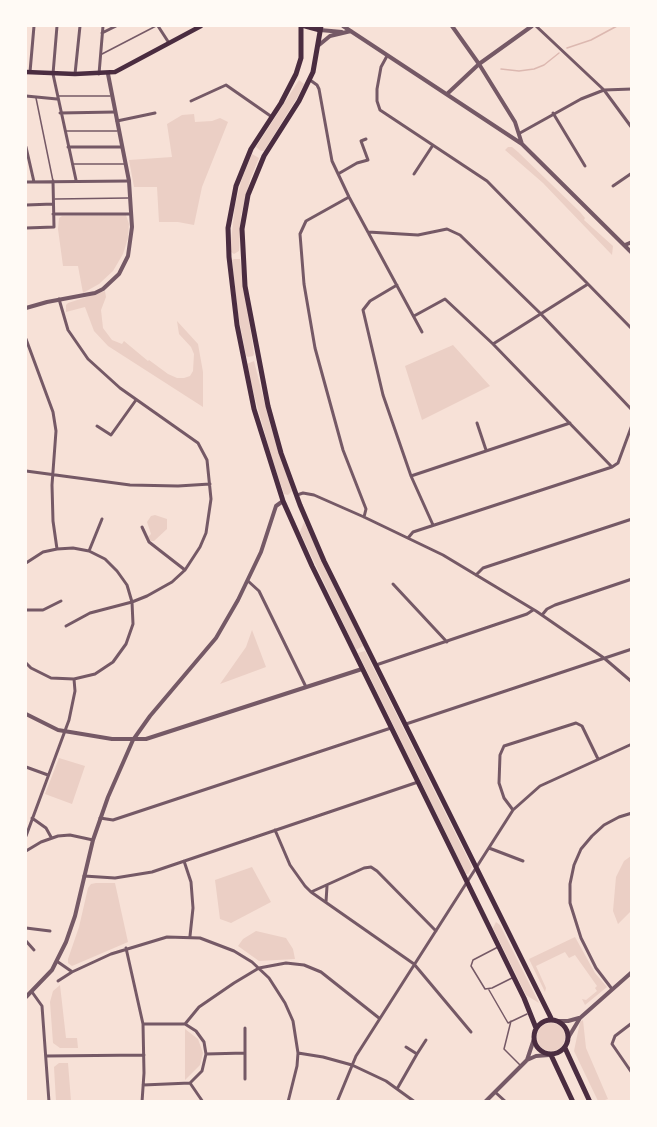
<!DOCTYPE html>
<html>
<head>
<meta charset="utf-8">
<style>
  body { margin:0 }
  #map { position:relative; width:657px; height:1127px; overflow:hidden; background:#f7e1d7; font-family:"DM Sans",sans-serif }
  canvas { display:block }
  .frame { position:absolute; inset:0; border:27px solid #fffaf5; pointer-events:none }
</style>
</head>
<body>
<div id="map">
<canvas width="657" height="1127"></canvas>
<div class="frame"></div>
</div>
<script>
const ctx = document.querySelector('canvas').getContext('2d');
ctx.lineJoin = 'round';
function fillPath(path, color) {
  ctx.fillStyle = color;
  ctx.fill(path, 'evenodd');
}
function toPath(rows) {
  const path = new Path2D();
  for (const r of rows) {
    if (r.length === 3) {
      path.moveTo(r[0] + r[2], r[1]);
      path.arc(r[0], r[1], r[2], 0, 2 * Math.PI);
      continue;
    }
    path.moveTo(r[0], r[1]);
    for (let i = 2; i < r.length; i += 2) path.lineTo(r[i], r[i + 1]);
  }
  return path;
}
function stroke(path, color, width, dash) {
  ctx.strokeStyle = color;
  ctx.lineWidth = width;
  ctx.lineCap = dash ? 'butt' : 'round';
  ctx.setLineDash(dash || []);
  ctx.stroke(path);
}
fillPath(toPath([
  [299,80,304,84,297,98,264,151,261,151,256,147],
  [194,114,195,122,212,121,220,118,228,122,202,187,194,225,178,222,159,222,157,187,134,187,129,160,172,157,167,124,182,115],
  [508,147,512,147,518,152,580,212,585,218,584,220,613,246,612,255,543,183,505,150],
  [252,154,259,158,250,180,241,215,239,251,234,254,231,252,231,241,235,205,242,178],
  [126,215,129,224,128,238,123,254,113,271,99,284,83,293,78,266,63,266,58,229,59,218,62,216],
  [234,259,240,259,254,354,253,356,248,357,246,356,238,314,232,260],
  [105,291,106,297,101,310,103,328,112,340,122,344,124,341,148,361,149,360,168,374,177,378,184,378,190,376,193,371,194,354,191,347,179,334,177,321,198,344,203,372,203,407,108,346,94,331,85,307,66,312,66,305,68,303],
  [453,345,490,386,422,420,405,366],
  [254,361,270,424,292,491,288,495,284,494,271,455,254,395,247,364],
  [155,515,167,519,167,529,154,541,150,541,148,537,151,534,147,522,151,516],
  [304,522,363,646,356,650,300,532],
  [252,630,266,667,220,684,246,647],
  [365,651,472,867,468,874,466,874,358,653],
  [59,758,85,766,72,804,45,794],
  [631,856,631,911,618,924,613,911,616,877,624,861],
  [252,867,271,902,231,923,220,919,215,880],
  [96,883,115,883,128,942,72,966,68,963,68,959,79,927,88,888,91,884],
  [496,922,500,925,539,1003,526,995,493,928],
  [256,931,286,938,293,949,295,959,259,961,238,946,243,939],
  [575,937,595,973,607,987,585,1005,582,999,586,1000,597,991,595,988,597,986,575,955,569,958,565,952,536,966,546,988,545,992,529,959],
  [60,985,66,1038,77,1038,78,1048,60,1048,53,1043,50,1002,53,991],
  [583,1020,586,1048,608,1099,602,1101,598,1101,574,1051,580,1022],
  [551,1037,14],
  [185,1029,198,1039,203,1053,200,1065,185,1080],
  [59,1063,68,1063,71,1101,56,1101,54,1067]
]), '#ebcfc5');
stroke(toPath([
  [567,48,591,40,617,26],
  [501,69,519,71,534,69,544,65,559,53]
]), '#dcb8b0', 1.5);
stroke(toPath([
  [102,54,156,26],
  [58,96,110,96],
  [36,98,53,181],
  [65,131,117,131],
  [72,164,124,164],
  [55,199,128,198],
  [498,947,473,960,471,966,485,989,492,988,512,978],
  [489,990,508,1023,527,1014],
  [511,1021,504,1049,520,1065]
]), '#755966', 1.5);
stroke(toPath([
  [57,26,53,74,76,180],
  [158,26,169,43],
  [536,26,604,90,632,128],
  [102,33,116,26],
  [387,56,381,67,377,89,377,101,380,110,487,181,632,329],
  [30,72,34,26],
  [75,74,80,26],
  [99,74,103,26],
  [310,80,317,85,319,89,332,161,349,197,422,332],
  [26,96,57,99],
  [191,101,226,85,272,117],
  [60,113,115,112],
  [553,113,585,166],
  [117,121,155,113],
  [520,133,581,99,604,90,632,89],
  [26,147,34,182],
  [68,147,122,147],
  [338,174,357,163,368,160,361,141,366,139],
  [414,174,433,145],
  [26,182,129,181],
  [613,186,632,173],
  [349,197,306,221,300,234,304,284,315,348,343,450,366,509,364,517],
  [26,205,53,204],
  [53,214,131,214],
  [26,228,54,227,53,181],
  [368,232,418,235,447,229,460,235,540,313,632,410],
  [397,285,370,301,363,310,383,395,411,476,433,525],
  [59,299,68,330,88,359,120,388,198,443,207,460,211,499,206,533,200,547,185,570,172,582,147,596,132,602,90,613,66,626],
  [414,316,445,299,493,344,612,467],
  [26,339,53,412,56,431,52,485,53,521,57,549],
  [493,344,588,284],
  [477,423,486,450],
  [97,426,111,435,136,400],
  [26,471,130,485,178,486,210,484],
  [411,476,570,423],
  [297,495,303,493,314,495,364,517,443,555,536,611,604,658,632,682],
  [142,527,149,542,185,570],
  [408,538,413,532,612,467,618,463,632,425],
  [89,551,102,519],
  [26,563,43,552,57,549,73,548,89,551,105,559,117,571,127,585,132,602,133,624,126,644,113,662,95,674,74,679,51,678,31,668,26,663],
  [476,575,483,568,632,519],
  [248,581,259,591,306,687],
  [393,584,447,642],
  [26,610,43,610,61,601],
  [542,615,547,609,555,605,632,579],
  [376,665,527,614,533,610],
  [406,724,632,649],
  [26,767,48,775],
  [513,810,504,798,499,783,500,755,504,746,576,723,582,726,598,759],
  [32,818,46,828,51,837],
  [100,818,113,820,391,728],
  [275,830,290,865,305,886,311,892,414,964,471,1032],
  [26,836,69,720,75,691,74,679],
  [489,848,523,861],
  [26,851,41,842,58,836,70,835,93,840],
  [184,861,191,882,193,908,190,936],
  [84,876,115,878,152,872,418,782],
  [311,892,364,868,371,867,377,871,436,931],
  [326,902,327,886],
  [26,928,50,931],
  [26,941,34,950],
  [126,948,143,1024,144,1073,142,1102],
  [58,962,71,971],
  [58,981,72,972,111,954,167,937,200,938,234,951,252,962,269,978,285,1003,293,1021,298,1053,297,1066,288,1102],
  [612,989,596,968,581,938,570,903,570,884,574,865,581,849,592,836,604,825,619,817,632,813],
  [32,992,42,1006,49,1102],
  [632,1023,615,1036,612,1044,632,1073],
  [143,1024,185,1024,196,1031,204,1042,206,1054,202,1071,190,1083,143,1085],
  [185,1024,199,1007,234,983,259,968,286,963,304,965,321,972,379,1018],
  [245,1028,245,1079],
  [298,1053,323,1057,352,1065,386,1081,415,1102],
  [206,1054,245,1053],
  [417,1054,426,1040],
  [47,1056,144,1055],
  [190,1083,203,1102],
  [397,1089,417,1054,406,1047],
  [495,1092,506,1102],
  [337,1102,356,1056,513,810,540,786,632,744]
]), '#755966', 3);
stroke(toPath([
  [343,26,522,144,632,253],
  [452,26,479,64,515,122,522,144],
  [320,30,342,32],
  [319,45,330,36,351,31],
  [447,94,479,64,532,26],
  [625,245,632,242],
  [26,308,47,302,95,293,103,289,119,274,128,256,132,227,129,181,108,74],
  [26,714,58,730,112,739,146,739,362,669],
  [26,997,52,970,66,942,75,916,93,840,108,797,133,740,150,716,216,638,238,600,261,552,276,506,283,501],
  [557,1021,568,1021,579,1018],
  [568,1038,580,1018,632,972],
  [527,1060,534,1039],
  [485,1102,527,1060,536,1056,549,1055]
]), '#755966', 4);
stroke(toPath([
  [26,72,75,74,115,72,201,26]
]), '#4a2c40', 4.5);
stroke(toPath([
  [301,26,301,58,296,74,281,103,251,149,236,186,228,228,229,257,237,325,254,409,283,501,312,566,524,998,536,1028],
  [305,26,320,30],
  [321,26,313,72,299,101,264,156,248,195,242,229,245,286,268,406,281,453,300,505,324,561,552,1020],
  [551,1037,17],
  [565,1048,590,1102],
  [551,1055,573,1102]
]), '#4a2c40', 5);
</script>
</body>
</html>
